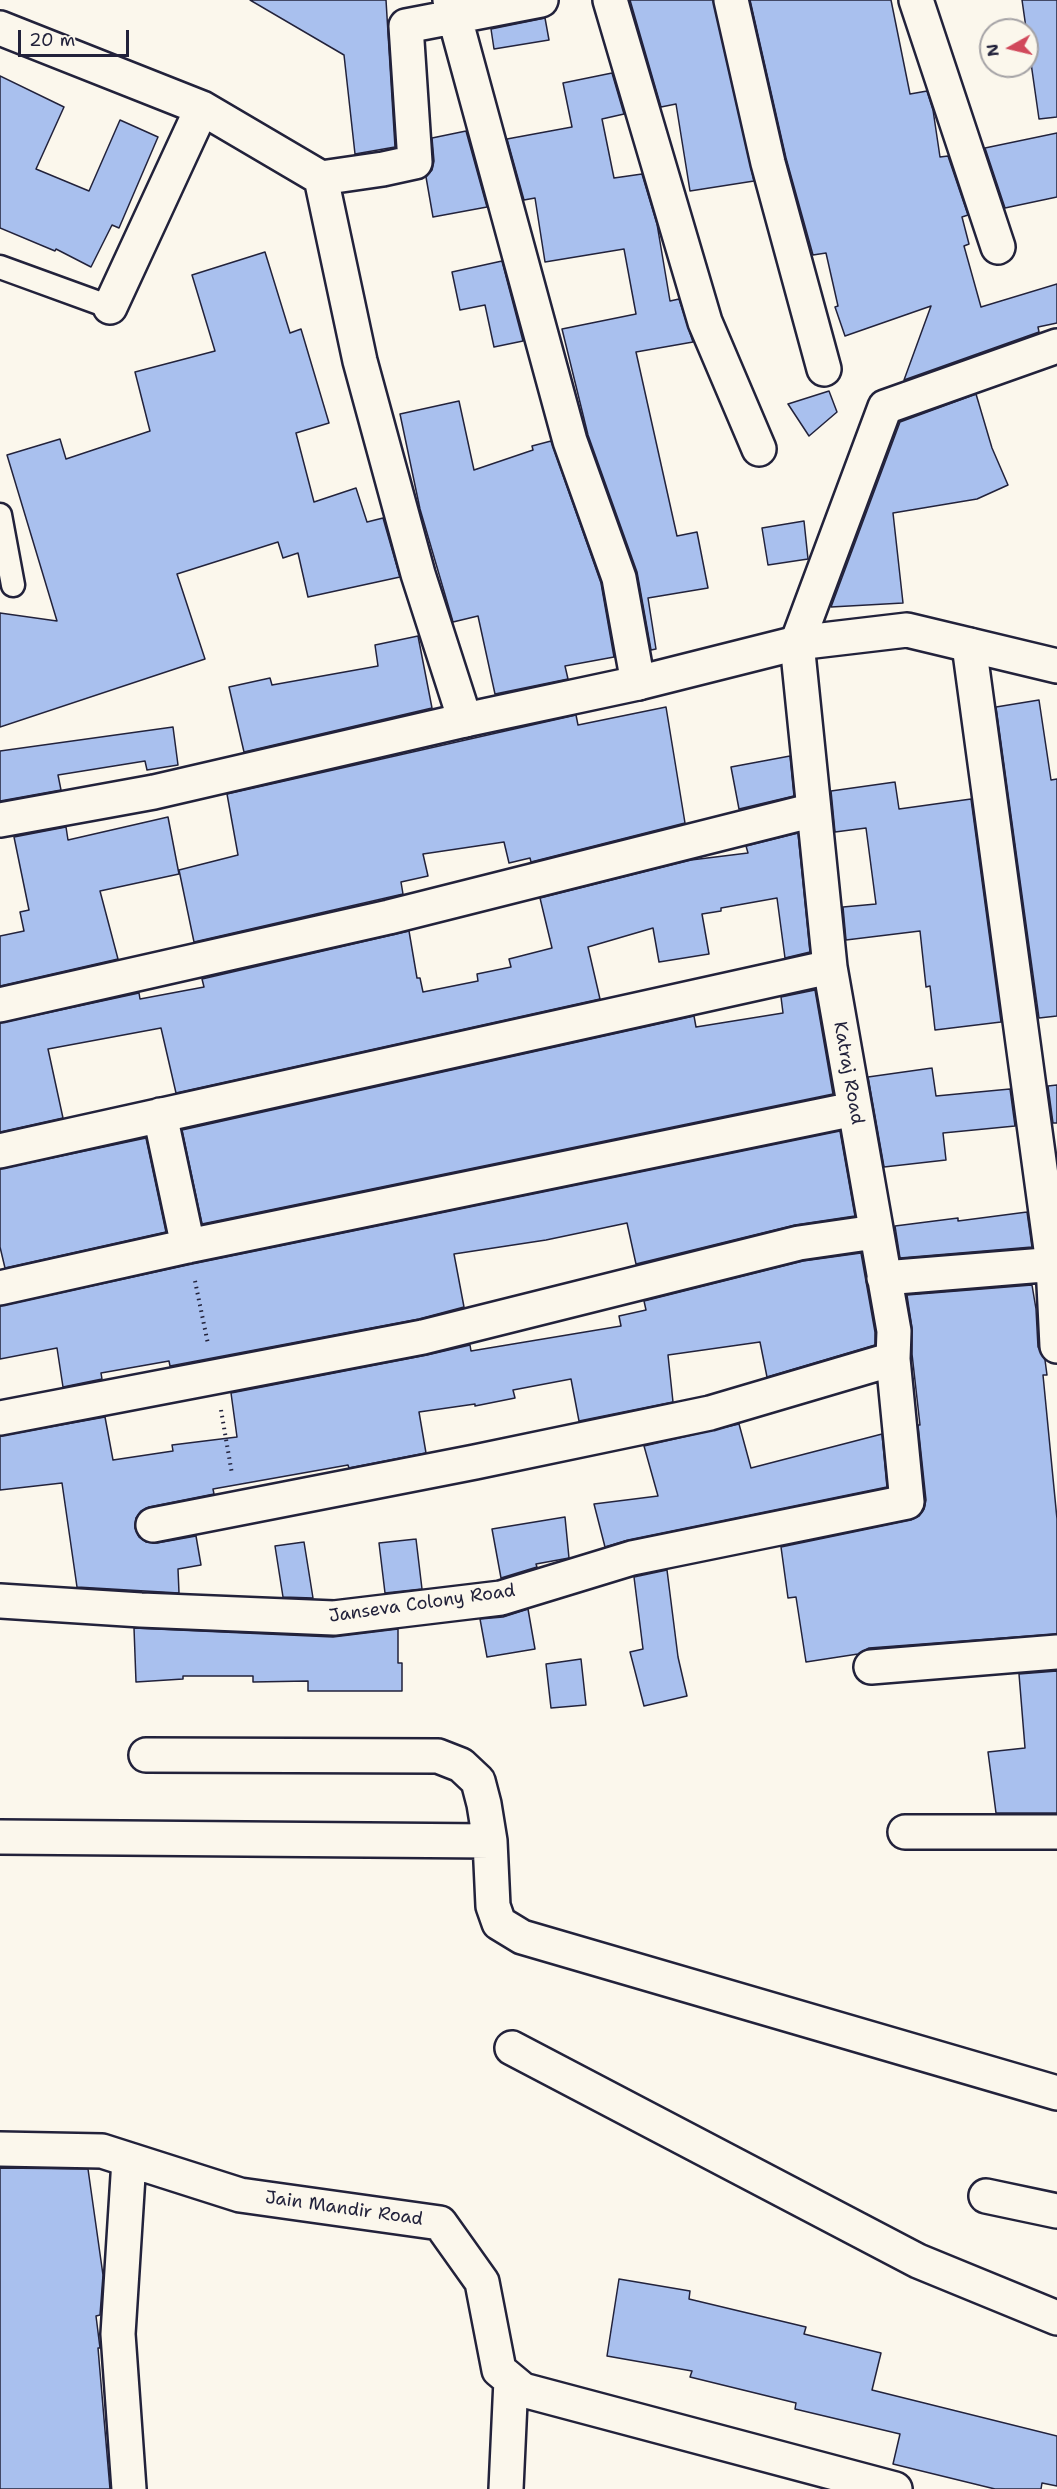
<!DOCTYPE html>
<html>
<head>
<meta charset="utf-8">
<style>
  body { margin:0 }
  #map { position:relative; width:1057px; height:2489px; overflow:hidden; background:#fbf7ec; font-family:"Shantell Sans",sans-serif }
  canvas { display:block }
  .north { position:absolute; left:979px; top:18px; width:60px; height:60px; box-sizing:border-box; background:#fbf7ec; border:2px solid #a4a2a5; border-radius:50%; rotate:262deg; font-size:16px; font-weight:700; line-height:24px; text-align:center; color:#22223b }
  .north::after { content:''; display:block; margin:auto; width:21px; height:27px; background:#d1495b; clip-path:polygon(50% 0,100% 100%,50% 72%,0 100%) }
  .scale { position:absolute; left:18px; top:30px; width:111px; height:27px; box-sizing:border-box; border:3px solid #22223b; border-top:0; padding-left:8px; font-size:18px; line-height:21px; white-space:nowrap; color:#22223b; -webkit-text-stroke:4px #fbf7ec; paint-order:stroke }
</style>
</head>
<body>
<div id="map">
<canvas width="1057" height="2489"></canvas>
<div class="north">N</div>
<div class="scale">20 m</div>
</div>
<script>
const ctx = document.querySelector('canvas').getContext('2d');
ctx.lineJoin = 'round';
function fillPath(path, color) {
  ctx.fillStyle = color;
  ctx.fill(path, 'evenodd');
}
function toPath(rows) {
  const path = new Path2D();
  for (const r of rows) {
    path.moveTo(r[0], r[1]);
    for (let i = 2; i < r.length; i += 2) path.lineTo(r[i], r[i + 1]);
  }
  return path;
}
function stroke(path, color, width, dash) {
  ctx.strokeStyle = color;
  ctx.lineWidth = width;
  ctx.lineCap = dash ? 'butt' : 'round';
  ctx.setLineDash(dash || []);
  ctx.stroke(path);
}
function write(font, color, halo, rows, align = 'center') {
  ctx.font = font + ' "Shantell Sans",sans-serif';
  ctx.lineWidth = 5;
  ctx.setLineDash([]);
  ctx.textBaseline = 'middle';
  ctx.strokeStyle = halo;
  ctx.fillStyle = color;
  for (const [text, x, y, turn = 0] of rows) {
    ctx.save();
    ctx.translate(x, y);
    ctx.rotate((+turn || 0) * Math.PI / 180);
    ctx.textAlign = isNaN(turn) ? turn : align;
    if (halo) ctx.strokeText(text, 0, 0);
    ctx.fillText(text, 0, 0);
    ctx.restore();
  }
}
const building = toPath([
  [250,0,386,0,395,147,355,154,344,55,250,0],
  [630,0,713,0,754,181,690,191,676,104,661,107,630,0],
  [750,0,891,0,910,94,927,91,933,110,940,157,948,156,968,215,962,217,969,244,964,246,981,307,1057,284,1057,323,1038,327,1039,332,904,380,931,306,845,336,835,307,838,306,826,253,813,255,786,158,750,0],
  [1022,0,1057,0,1057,117,1039,119,1022,0],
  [545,18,549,40,494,49,491,29,545,18],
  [612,73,624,114,602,119,614,178,642,174,657,224,670,301,679,299,693,342,636,352,677,536,697,532,708,588,648,598,656,649,651,650,637,572,588,435,562,329,636,314,624,249,545,262,535,198,524,200,507,139,572,127,563,83,612,73],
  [0,76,64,107,36,169,89,191,120,120,158,137,119,228,112,225,91,267,56,249,55,251,0,228,0,76],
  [466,131,487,207,433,217,426,177,432,170,434,161,432,138,466,131],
  [1057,133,1057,197,1005,208,985,148,1057,133],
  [265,252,290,333,301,329,329,423,296,433,314,502,356,488,367,522,383,518,400,577,308,597,298,553,283,558,278,542,177,574,205,659,0,727,0,613,57,621,7,455,60,439,66,459,150,431,135,372,215,351,192,275,265,252],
  [502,261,523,341,494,347,485,305,460,310,452,272,502,261],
  [829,391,837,412,809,436,788,404,829,391],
  [976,394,992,448,1008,485,977,499,893,513,903,603,831,607,900,422,976,394],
  [459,401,474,470,533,450,532,446,551,441,601,583,614,657,565,666,568,679,495,694,478,616,453,622,420,509,400,414,459,401],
  [804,521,808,559,768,565,762,528,804,521],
  [418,636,432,708,244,752,229,687,270,678,272,685,378,666,375,645,418,636],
  [1039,700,1051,780,1057,779,1057,1016,1039,1018,996,707,1039,700],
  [666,707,685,823,531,862,530,858,509,863,504,842,423,854,428,876,401,882,403,894,194,942,179,870,238,855,227,794,576,715,578,725,666,707],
  [173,727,178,765,147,770,145,761,58,775,61,790,0,801,0,751,173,727],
  [790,756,794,796,739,809,731,767,790,756],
  [895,782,899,809,971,799,1001,1022,935,1030,930,986,926,987,920,931,846,940,843,907,876,904,866,828,835,832,831,791,895,782],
  [168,817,179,874,100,891,118,959,0,986,0,936,24,931,20,912,29,910,14,837,66,827,68,840,168,817],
  [798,833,810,952,785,958,777,898,721,908,721,911,702,914,709,954,659,962,653,928,588,947,600,999,176,1093,161,1028,48,1049,63,1118,0,1132,0,1023,139,993,140,999,204,987,202,979,409,931,417,978,420,978,423,992,478,981,477,974,511,967,509,959,552,948,540,898,691,860,748,853,746,846,798,833],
  [815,990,833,1094,202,1224,182,1130,694,1016,696,1027,783,1013,781,997,815,990],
  [932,1068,936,1096,1010,1089,1015,1126,943,1133,946,1160,884,1167,868,1077,932,1068],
  [1057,1085,1057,1123,1053,1123,1048,1086,1057,1085],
  [840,1131,855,1216,795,1225,636,1264,627,1223,546,1240,454,1254,464,1307,419,1319,170,1366,169,1361,101,1373,102,1379,63,1387,57,1348,0,1359,0,1306,192,1264,840,1131],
  [146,1138,166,1232,5,1268,0,1247,0,1169,146,1138],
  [1027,1212,1032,1247,900,1258,895,1226,958,1218,958,1221,1027,1212],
  [861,1253,875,1332,875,1345,767,1377,760,1342,668,1355,673,1402,579,1421,571,1379,513,1390,515,1398,475,1406,475,1404,419,1412,426,1453,349,1468,348,1465,213,1489,214,1494,149,1507,141,1511,136,1518,135,1528,139,1537,146,1542,157,1543,196,1536,201,1565,178,1569,179,1593,77,1587,62,1483,0,1490,0,1436,105,1417,113,1460,173,1451,172,1445,237,1437,231,1393,427,1355,470,1345,471,1351,621,1326,619,1316,646,1310,644,1301,803,1261,861,1253],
  [1032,1285,1036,1309,1038,1347,1045,1360,1047,1375,1043,1375,1057,1519,1057,1634,869,1648,858,1654,806,1662,796,1597,788,1598,781,1547,911,1520,919,1516,924,1509,926,1500,918,1425,920,1425,912,1354,912,1328,907,1295,1032,1285],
  [739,1424,751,1468,882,1434,887,1487,628,1540,605,1547,594,1504,658,1496,644,1446,739,1424],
  [565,1517,569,1558,536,1564,537,1567,501,1578,492,1529,565,1517],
  [416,1539,422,1589,385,1593,379,1543,416,1539],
  [304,1542,313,1598,283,1597,275,1546,304,1542],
  [667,1570,678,1657,687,1696,644,1706,630,1652,643,1649,634,1577,667,1570],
  [528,1609,535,1649,487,1657,480,1619,503,1617,528,1609],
  [134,1628,333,1637,398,1629,398,1663,402,1663,402,1691,308,1691,308,1681,253,1682,253,1676,183,1676,183,1679,136,1682,134,1628],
  [581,1659,586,1705,551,1708,546,1664,581,1659],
  [1057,1671,1057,1813,996,1813,988,1752,1025,1748,1019,1674,1057,1671],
  [0,2168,88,2169,103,2275,100,2315,96,2316,100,2348,98,2348,110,2489,0,2489,0,2168],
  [619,2279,690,2291,689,2299,806,2327,804,2334,881,2353,872,2390,1057,2436,1057,2486,1042,2483,1041,2489,995,2489,893,2464,900,2434,795,2409,796,2403,690,2377,692,2371,607,2356,619,2279]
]);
fillPath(building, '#a9c0ee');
stroke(building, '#22223b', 1.5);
const service = toPath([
  [0,267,110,307],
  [0,515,13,585]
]);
const minor = toPath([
  [450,0,570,441,619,578,638,683],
  [610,0,705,322,759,449],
  [731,0,768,163,824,369],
  [916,0,998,247],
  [0,28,202,108,321,178,383,169,415,162,406,26,541,0],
  [321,178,360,361,418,574,465,720],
  [110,307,202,108],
  [969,645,1053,1264,1057,1346],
  [0,1005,389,917,814,810],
  [160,1115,188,1246],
  [0,1151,830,967],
  [884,1278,1057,1264],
  [0,1288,188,1246,854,1109],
  [0,1418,423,1337,799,1243,875,1232],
  [153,1525,475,1462,710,1413,893,1359],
  [0,1601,141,1610,334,1618,501,1598,632,1558,907,1502,893,1359,894,1331,830,967,797,643,885,407,1057,346],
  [871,1667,1057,1652],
  [146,1755,438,1756,461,1765,478,1781,484,1804,490,1841,493,1906,499,1923,522,1937,1057,2093],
  [905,1832,1057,1832],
  [0,1837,490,1841],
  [512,2048,918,2261,1057,2318],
  [0,2149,102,2151,240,2195,440,2223,482,2282,499,2370,523,2390,895,2489],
  [986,2196,1057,2211],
  [129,2489,118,2334,129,2160],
  [506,2489,511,2380]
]);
const tertiary = toPath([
  [0,820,154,792,465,720,638,683,797,643,907,630,1057,666]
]);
stroke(service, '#22223b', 27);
stroke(minor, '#22223b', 38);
stroke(tertiary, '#22223b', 38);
stroke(toPath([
  [195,1281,208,1344],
  [221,1410,232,1474]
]), '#22223b', 4, [1.5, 4.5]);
stroke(service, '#fbf7ec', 22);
stroke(minor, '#fbf7ec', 33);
stroke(tertiary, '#fbf7ec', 33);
write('18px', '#22223b', '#fbf7ec', [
  ["Katraj Road",848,1073,80],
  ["Janseva Colony Road",422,1604,-8],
  ["Jain Mandir Road",344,2209,8]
]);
</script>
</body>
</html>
